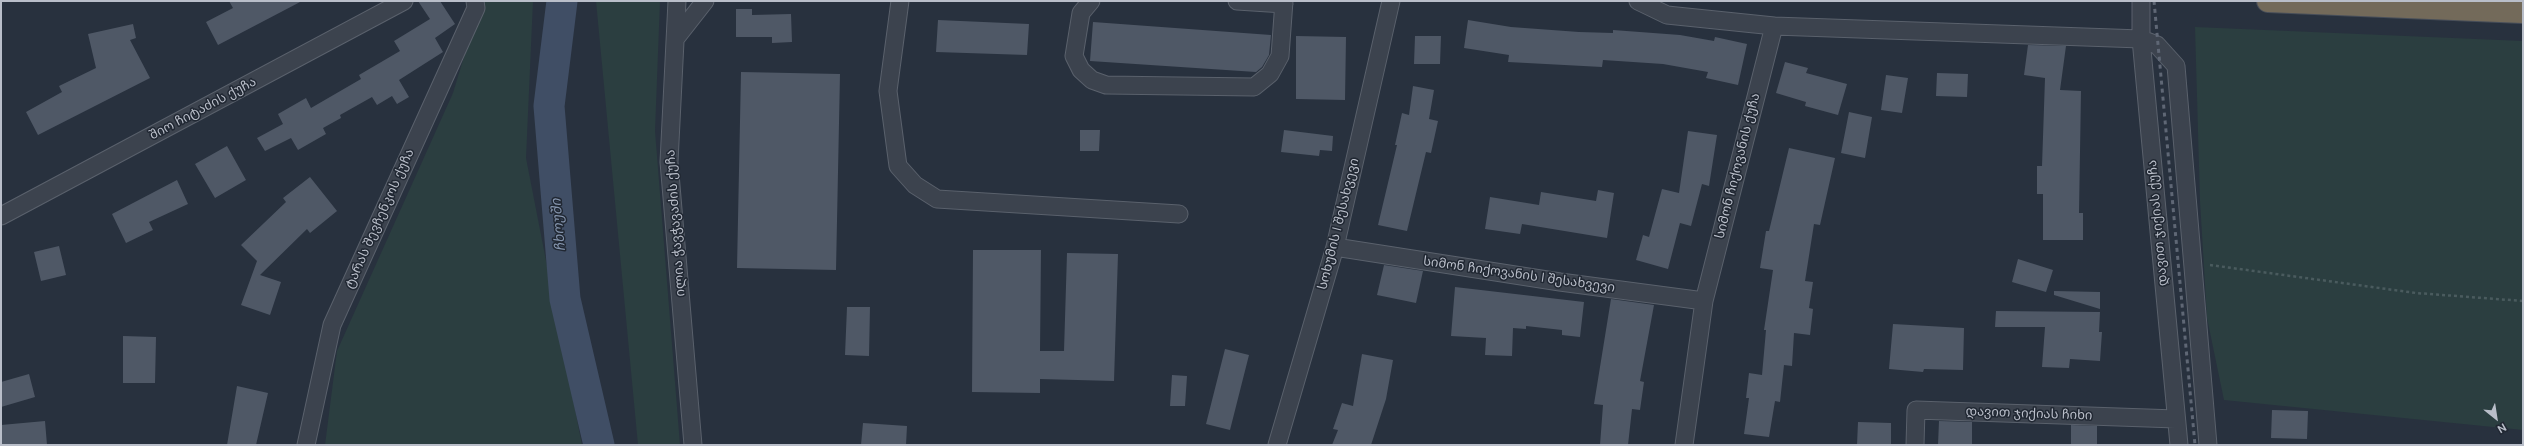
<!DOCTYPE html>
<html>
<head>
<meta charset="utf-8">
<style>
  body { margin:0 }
  #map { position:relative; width:2524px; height:446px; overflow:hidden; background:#28313e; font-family:"DM Sans",sans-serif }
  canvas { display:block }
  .frame { position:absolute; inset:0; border:2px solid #b9bec9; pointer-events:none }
  .north { position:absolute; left:2476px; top:398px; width:40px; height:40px; -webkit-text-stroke:3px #212833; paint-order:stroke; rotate:150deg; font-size:11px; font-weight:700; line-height:16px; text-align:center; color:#b9bec9 }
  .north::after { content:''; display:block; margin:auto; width:14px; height:18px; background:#b9bec9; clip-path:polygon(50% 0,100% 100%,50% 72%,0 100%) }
</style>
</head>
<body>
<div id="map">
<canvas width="2524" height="446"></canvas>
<div class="frame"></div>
<div class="north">N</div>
</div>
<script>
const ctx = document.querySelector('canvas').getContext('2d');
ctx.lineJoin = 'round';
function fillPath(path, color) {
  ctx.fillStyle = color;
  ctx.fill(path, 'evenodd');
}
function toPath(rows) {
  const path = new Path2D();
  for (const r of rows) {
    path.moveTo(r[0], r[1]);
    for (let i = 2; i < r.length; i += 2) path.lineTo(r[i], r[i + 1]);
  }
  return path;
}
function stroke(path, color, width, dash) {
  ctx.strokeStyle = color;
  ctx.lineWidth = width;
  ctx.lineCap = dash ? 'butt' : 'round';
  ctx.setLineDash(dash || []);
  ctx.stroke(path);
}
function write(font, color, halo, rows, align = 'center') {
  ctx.font = font + ' "DM Sans","Noto Sans Georgian",sans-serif';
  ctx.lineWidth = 3;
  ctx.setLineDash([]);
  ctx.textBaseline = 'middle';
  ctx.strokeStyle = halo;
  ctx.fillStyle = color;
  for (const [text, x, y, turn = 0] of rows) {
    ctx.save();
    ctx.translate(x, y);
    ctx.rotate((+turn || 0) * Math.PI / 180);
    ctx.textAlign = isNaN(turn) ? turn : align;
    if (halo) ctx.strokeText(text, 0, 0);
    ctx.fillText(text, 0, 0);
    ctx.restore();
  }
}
fillPath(toPath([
  [481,1,533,1,526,158,582,445,325,445,337,351,453,93],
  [596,1,660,1,655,131,680,445,638,445],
  [2195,27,2523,41,2523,430,2224,400,2207,318,2200,201]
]), '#2b3e40');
stroke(toPath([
  [562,1,549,106,565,299,599,445]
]), '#404e65', 31);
fillPath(toPath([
  [229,1,302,1,218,45,206,22,233,8],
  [418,1,440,1,455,24,435,38,443,52,399,80,409,97,397,104,392,96,377,105,372,97,340,115,341,118,323,128,326,134,298,150,291,138,265,151,257,138,283,124,278,114,306,98,311,108,361,79,359,75,400,51,394,41,430,19],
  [736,9,752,9,752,15,791,14,792,42,772,43,772,37,736,37],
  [938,20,1029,24,1027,55,936,52],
  [1468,20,1511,27,1579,32,1613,33,1613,30,1680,35,1714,41,1715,37,1747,44,1738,85,1706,78,1708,72,1663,64,1603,60,1602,67,1508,62,1509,55,1464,48],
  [1093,22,1271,35,1269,55,1262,67,1256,72,1090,61],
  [133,24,136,38,130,40,150,78,38,135,26,112,62,92,59,86,96,68,88,34],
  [1296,36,1346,37,1345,100,1296,99],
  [1415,36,1441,36,1440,64,1414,64],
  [2028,45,2066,46,2060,90,2081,91,2079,213,2083,213,2083,240,2043,240,2043,194,2037,194,2037,166,2042,166,2045,78,2024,75],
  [1785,62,1808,68,1806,73,1847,84,1838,115,1805,106,1806,102,1776,93],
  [741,72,840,74,836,270,737,268],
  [1937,73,1968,74,1967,97,1936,96],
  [1886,75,1908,78,1902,113,1881,110],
  [1413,86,1434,90,1429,119,1438,121,1431,153,1426,152,1407,231,1378,225,1397,145,1395,145,1402,113,1409,115],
  [1849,112,1872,117,1865,158,1841,153],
  [1080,130,1100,130,1099,151,1080,151],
  [1284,130,1333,136,1332,151,1320,150,1319,156,1281,152],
  [1688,131,1717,135,1709,186,1702,184,1691,226,1680,223,1668,269,1636,260,1643,235,1649,237,1662,189,1679,193],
  [227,146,246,180,215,198,195,164],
  [1789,148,1835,158,1820,225,1814,224,1805,281,1813,282,1809,308,1813,309,1810,335,1794,333,1792,366,1784,365,1780,402,1775,401,1769,437,1744,434,1749,398,1746,398,1749,373,1762,375,1766,330,1764,330,1773,270,1760,268,1766,231,1769,231],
  [310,177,337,211,310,233,307,229,260,275,281,282,270,315,241,305,257,261,241,245,286,202,283,198],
  [177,180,188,204,149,222,153,230,126,243,112,214],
  [1598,190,1614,193,1607,238,1522,224,1520,234,1485,229,1490,197,1539,205,1541,192,1596,201],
  [59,246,66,275,41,281,34,252],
  [973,250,1041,250,1040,351,1064,351,1067,253,1118,254,1114,381,1040,379,1040,393,972,392],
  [2018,259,2053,270,2046,292,2012,282],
  [1384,265,1423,271,1416,303,1377,295],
  [1455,287,1584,302,1580,337,1562,335,1562,330,1526,326,1526,329,1513,328,1512,356,1485,355,1486,338,1451,336],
  [2054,291,2100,292,2100,309,2054,295],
  [1611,299,1654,305,1640,381,1644,382,1640,410,1632,409,1628,445,1600,445,1603,405,1594,404],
  [847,307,870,307,869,356,845,355],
  [1996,311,2100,312,2099,332,2102,332,2100,361,2070,359,2069,368,2042,367,2045,327,1995,327],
  [1893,324,1964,328,1963,370,1924,369,1923,372,1889,369],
  [123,336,156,337,155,383,123,383],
  [1225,349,1249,355,1230,430,1206,424],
  [1362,354,1393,360,1386,399,1371,445,1332,445,1338,430,1333,429,1342,403,1353,406],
  [29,374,35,397,1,407,1,382],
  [1172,375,1187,376,1185,406,1170,406],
  [237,386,268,393,256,445,227,445],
  [2272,410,2308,411,2307,439,2271,438],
  [45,421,47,445,1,445,1,425],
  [1939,421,1972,422,1972,445,1938,445],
  [1858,422,1891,423,1891,445,1857,445],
  [863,423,907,426,906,445,861,445],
  [2071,425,2097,426,2097,445,2071,445]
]), '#4f5866');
const minor = toPath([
  [677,1,669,162,693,445],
  [900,1,888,91,898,166,915,185,937,199,1179,214],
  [1091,1,1081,13,1074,56,1081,70,1092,80,1106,85,1254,87,1270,74,1280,56,1284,1],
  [1237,1,1284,4],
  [1638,1,1667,15,1774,26,1704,301,1684,445],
  [2141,1,2141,39,2179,445],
  [1774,26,2141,39,2157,45,2176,66,2208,445],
  [676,38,705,1],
  [1,216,404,1],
  [1335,247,1560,282,1704,301],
  [306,445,332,325,476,8,475,1],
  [1277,445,1335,247,1391,1],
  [1915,445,1916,410,2176,419]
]);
const highway = toPath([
  [2268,1,2523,12]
]);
stroke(minor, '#5a616c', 19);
stroke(highway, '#474e59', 24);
stroke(toPath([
  [2210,265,2416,293,2523,301]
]), '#4a5b5e', 2.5, [3, 3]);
stroke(minor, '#3c434e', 17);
stroke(highway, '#736a5a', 22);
stroke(toPath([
  [2154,1,2195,445]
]), '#5f6775', 3, [4, 4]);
write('13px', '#b9bec9', '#212833', [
  ["შიო ჩიტაძის ქუჩა",203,109,-28],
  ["სიმონ ჩიქოვანის ქუჩა",1738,166,-76],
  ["ტარას შევჩენკოს ქუჩა",380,219,-66],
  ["ილია ჭავჭავაძის ქუჩა",676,223,-94],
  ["დავით ჯიქიას ქუჩა",2158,223,-95],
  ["სოხუმის I შესახვევი",1339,224,-76],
  ["სიმონ ჩიქოვანის I შესახვევი",1519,275,8],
  ["დავით ჯიქიას ჩიხი",2029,414,2]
]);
write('italic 14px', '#8494ad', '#212833', [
  ["ჩხოუში",559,225,-95]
]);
</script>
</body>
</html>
